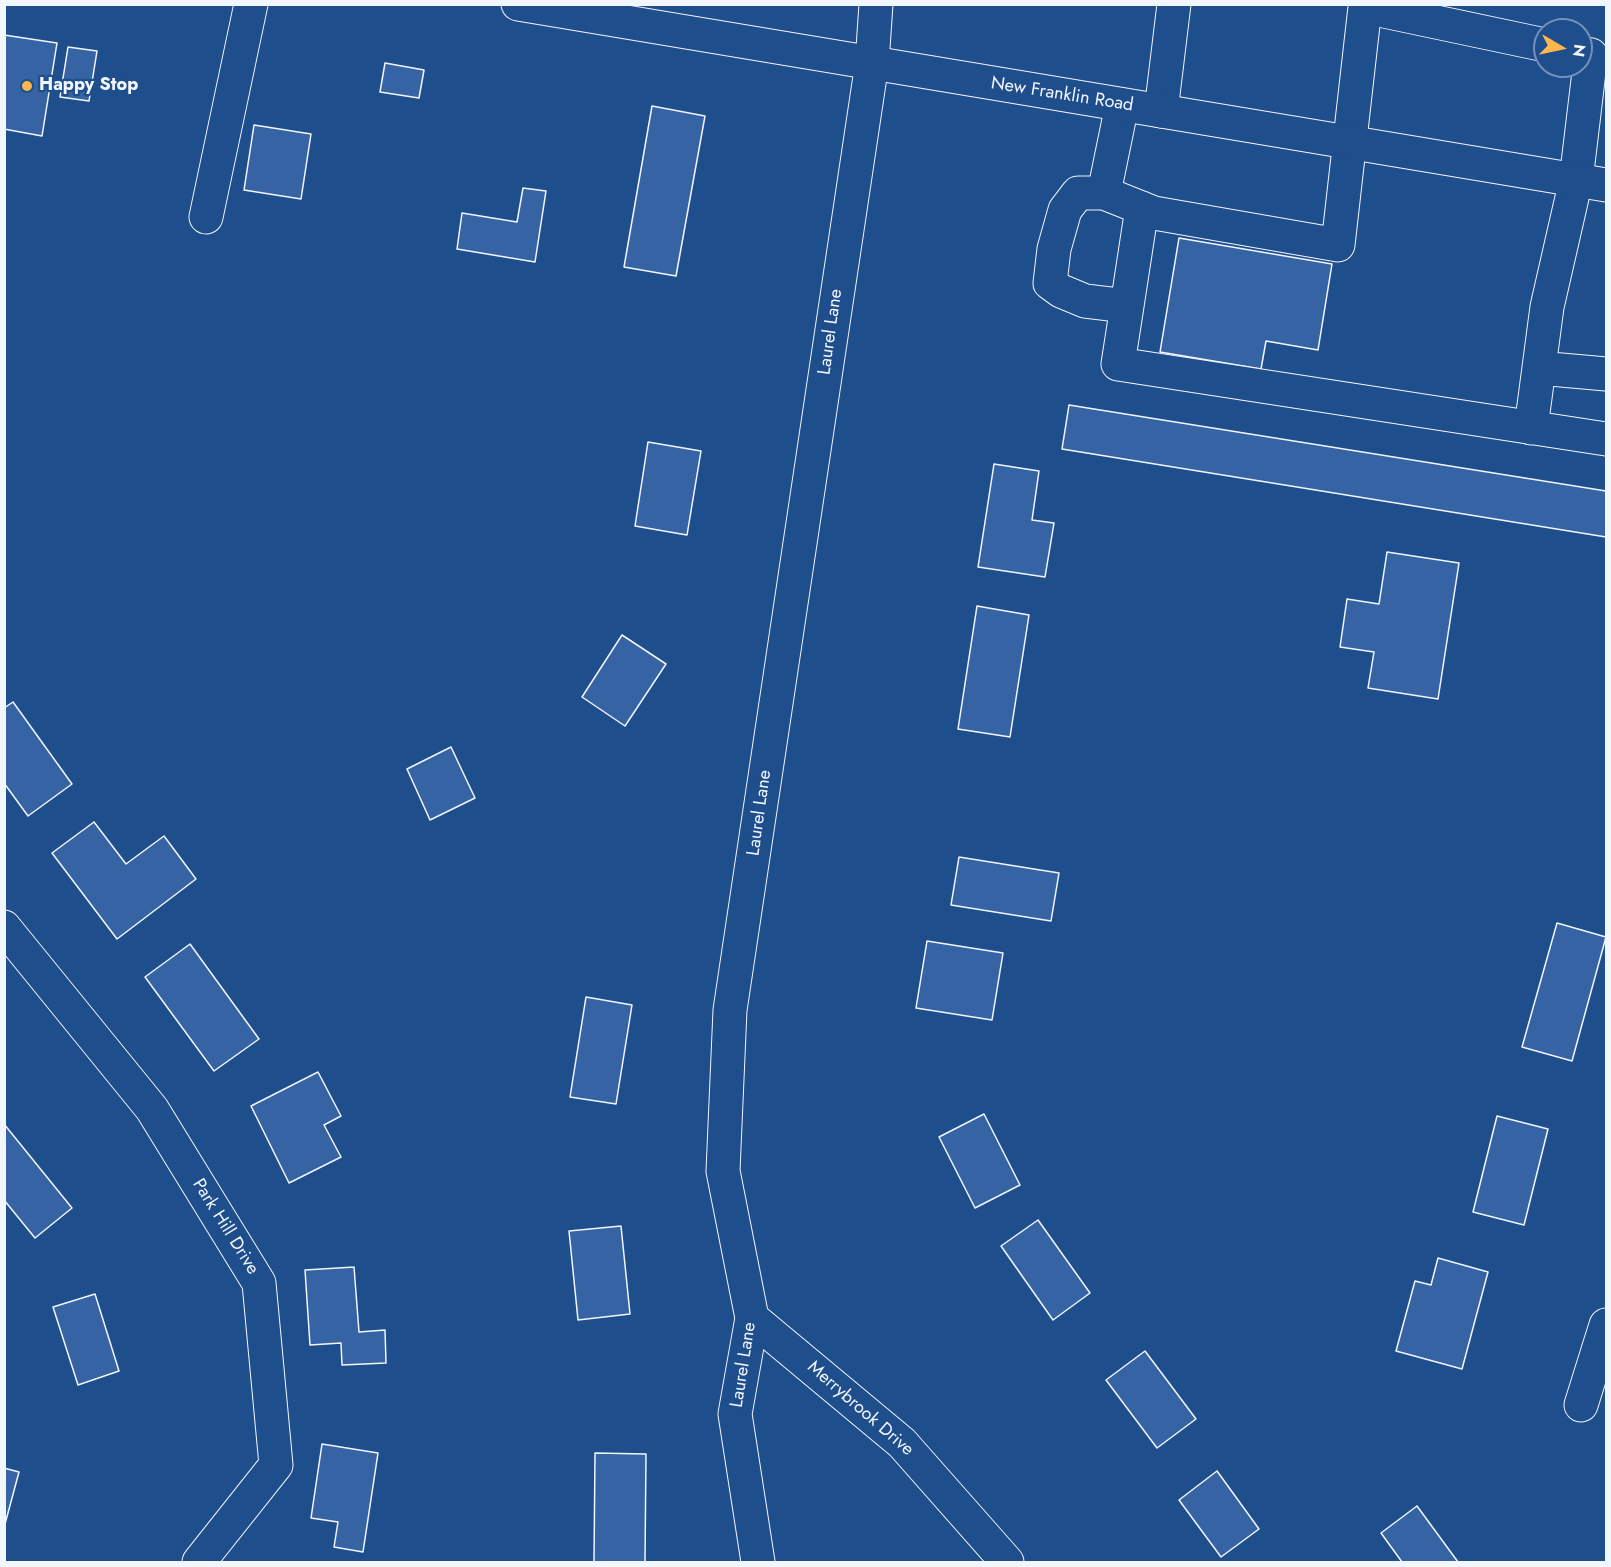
<!DOCTYPE html>
<html>
<head>
<meta charset="utf-8">
<style>
  body { margin:0 }
  #map { position:relative; width:1611px; height:1567px; overflow:hidden; background:#1f4e8c; font-family:Jost,sans-serif }
  canvas { display:block }
  .frame { position:absolute; inset:0; border:6px solid #f2f6ff; pointer-events:none }
  .north { position:absolute; left:1533px; top:18px; width:60px; height:60px; box-sizing:border-box; background:#1f4e8c; border:2px solid #7391ba; border-radius:50%; rotate:99deg; font-size:16px; font-weight:700; line-height:24px; text-align:center; color:#f2f6ff }
  .north::after { content:''; display:block; margin:auto; width:21px; height:27px; background:#ffb74d; clip-path:polygon(50% 0,100% 100%,50% 72%,0 100%) }
</style>
</head>
<body>
<div id="map">
<canvas width="1611" height="1567"></canvas>
<div class="frame"></div>
<div class="north">N</div>
</div>
<script>
const ctx = document.querySelector('canvas').getContext('2d');
ctx.lineJoin = 'round';
function fillPath(path, color) {
  ctx.fillStyle = color;
  ctx.fill(path, 'evenodd');
}
function toPath(rows) {
  const path = new Path2D();
  for (const r of rows) {
    path.moveTo(r[0], r[1]);
    for (let i = 2; i < r.length; i += 2) path.lineTo(r[i], r[i + 1]);
  }
  return path;
}
function stroke(path, color, width, dash) {
  ctx.strokeStyle = color;
  ctx.lineWidth = width;
  ctx.lineCap = dash ? 'butt' : 'round';
  ctx.setLineDash(dash || []);
  ctx.stroke(path);
}
function write(font, color, halo, rows, align = 'center') {
  ctx.font = font + ' Jost,sans-serif';
  ctx.lineWidth = 4.5;
  ctx.setLineDash([]);
  ctx.textBaseline = 'middle';
  ctx.strokeStyle = halo;
  ctx.fillStyle = color;
  for (const [text, x, y, turn = 0] of rows) {
    ctx.save();
    ctx.translate(x, y);
    ctx.rotate((+turn || 0) * Math.PI / 180);
    ctx.textAlign = isNaN(turn) ? turn : align;
    if (halo) ctx.strokeText(text, 0, 0);
    ctx.fillText(text, 0, 0);
    ctx.restore();
  }
}
const building = toPath([
  [4,35,57,43,42,136,4,129,4,35],
  [68,47,97,51,89,101,60,97,68,47],
  [385,63,424,70,419,98,380,92,385,63],
  [652,106,705,116,676,276,624,267,652,106],
  [254,125,311,134,301,199,244,190,254,125],
  [523,188,546,191,535,262,457,249,462,213,517,222,523,188],
  [1179,238,1332,264,1318,350,1266,341,1261,369,1160,352,1179,238],
  [1069,405,1606,491,1606,537,1062,449,1069,405],
  [648,442,701,451,687,535,635,526,648,442],
  [994,464,1039,471,1032,520,1054,523,1045,577,978,567,994,464],
  [1387,552,1459,563,1438,699,1368,688,1374,652,1340,647,1347,599,1379,604,1387,552],
  [977,606,1029,615,1010,737,958,729,977,606],
  [622,635,666,664,625,726,582,697,622,635],
  [13,702,72,784,28,816,4,783,4,708,13,702],
  [451,747,475,798,430,820,407,769,451,747],
  [94,822,126,864,164,836,196,879,117,939,52,853,94,822],
  [959,857,1059,873,1051,921,951,905,959,857],
  [1557,923,1606,937,1572,1061,1522,1047,1557,923],
  [927,941,1003,953,992,1020,916,1008,927,941],
  [190,944,259,1039,214,1071,145,977,190,944],
  [586,997,632,1005,616,1104,570,1097,586,997],
  [318,1072,341,1116,324,1125,341,1157,289,1183,251,1106,318,1072],
  [984,1114,1020,1185,975,1208,939,1137,984,1114],
  [1497,1116,1548,1129,1524,1225,1473,1212,1497,1116],
  [4,1124,72,1208,35,1238,4,1200,4,1124],
  [1038,1220,1090,1293,1053,1320,1001,1246,1038,1220],
  [621,1226,630,1314,578,1320,569,1231,621,1226],
  [1438,1258,1488,1272,1462,1369,1396,1351,1415,1281,1431,1285,1438,1258],
  [354,1267,359,1332,385,1330,386,1363,342,1365,341,1343,310,1345,305,1270,354,1267],
  [95,1294,119,1371,78,1385,53,1307,95,1294],
  [1145,1351,1196,1419,1157,1448,1106,1380,1145,1351],
  [322,1444,378,1453,363,1552,334,1547,338,1522,311,1518,322,1444],
  [595,1453,646,1454,645,1562,594,1562,595,1453],
  [4,1468,19,1472,5,1524,4,1523,4,1468],
  [1217,1471,1259,1529,1221,1557,1179,1500,1217,1471],
  [1417,1506,1458,1562,1402,1562,1381,1533,1417,1506]
]);
fillPath(building, '#3563a3');
stroke(building, '#f2f6ff', 1.5);
const minor = toPath([
  [1122,105,1104,193,1154,213,1338,245,1365,7,1545,45],
  [1161,111,1174,4],
  [1104,193,1078,193,1065,210,1054,249,1050,283,1061,291,1085,301,1127,306,1142,208],
  [206,217,251,4],
  [1127,306,1118,364,1606,439],
  [1539,368,1606,374],
  [1531,428,1547,307,1576,180,1591,55,1581,53],
  [4,927,152,1109,259,1283,276,1465,199,1562],
  [752,1318,902,1443,1007,1562],
  [1581,1405,1606,1325],
  [758,1562,735,1414,752,1318,723,1171,730,1010,872,63,876,4]
]);
const highway = toPath([
  [518,4,1606,185]
]);
stroke(minor, '#f2f6ff', 35);
stroke(highway, '#f2f6ff', 35);
stroke(minor, '#1f4e8c', 33);
stroke(highway, '#1f4e8c', 33);
for (const [x, y, r, color] of [
  [27,86,6,"#ffb74d"]
]) {
  const dot = new Path2D();
  dot.arc(x, y, r, 0, 2 * Math.PI);
  ctx.fillStyle = color;
  ctx.fill(dot);
  stroke(dot, '#1f4e8c', 2);
}
write('bold 18px', '#f2f6ff', '#1f4e8c', [
  ["Happy Stop",39,86]
], 'left');
write('18px', '#f2f6ff', '#1f4e8c', [
  ["New Franklin Road",1062,95,9],
  ["Laurel Lane",831,332,-82],
  ["Laurel Lane",760,813,-82],
  ["Park Hill Drive",225,1227,58],
  ["Laurel Lane",744,1365,-81],
  ["Merrybrook Drive",860,1409,41]
]);
</script>
</body>
</html>
